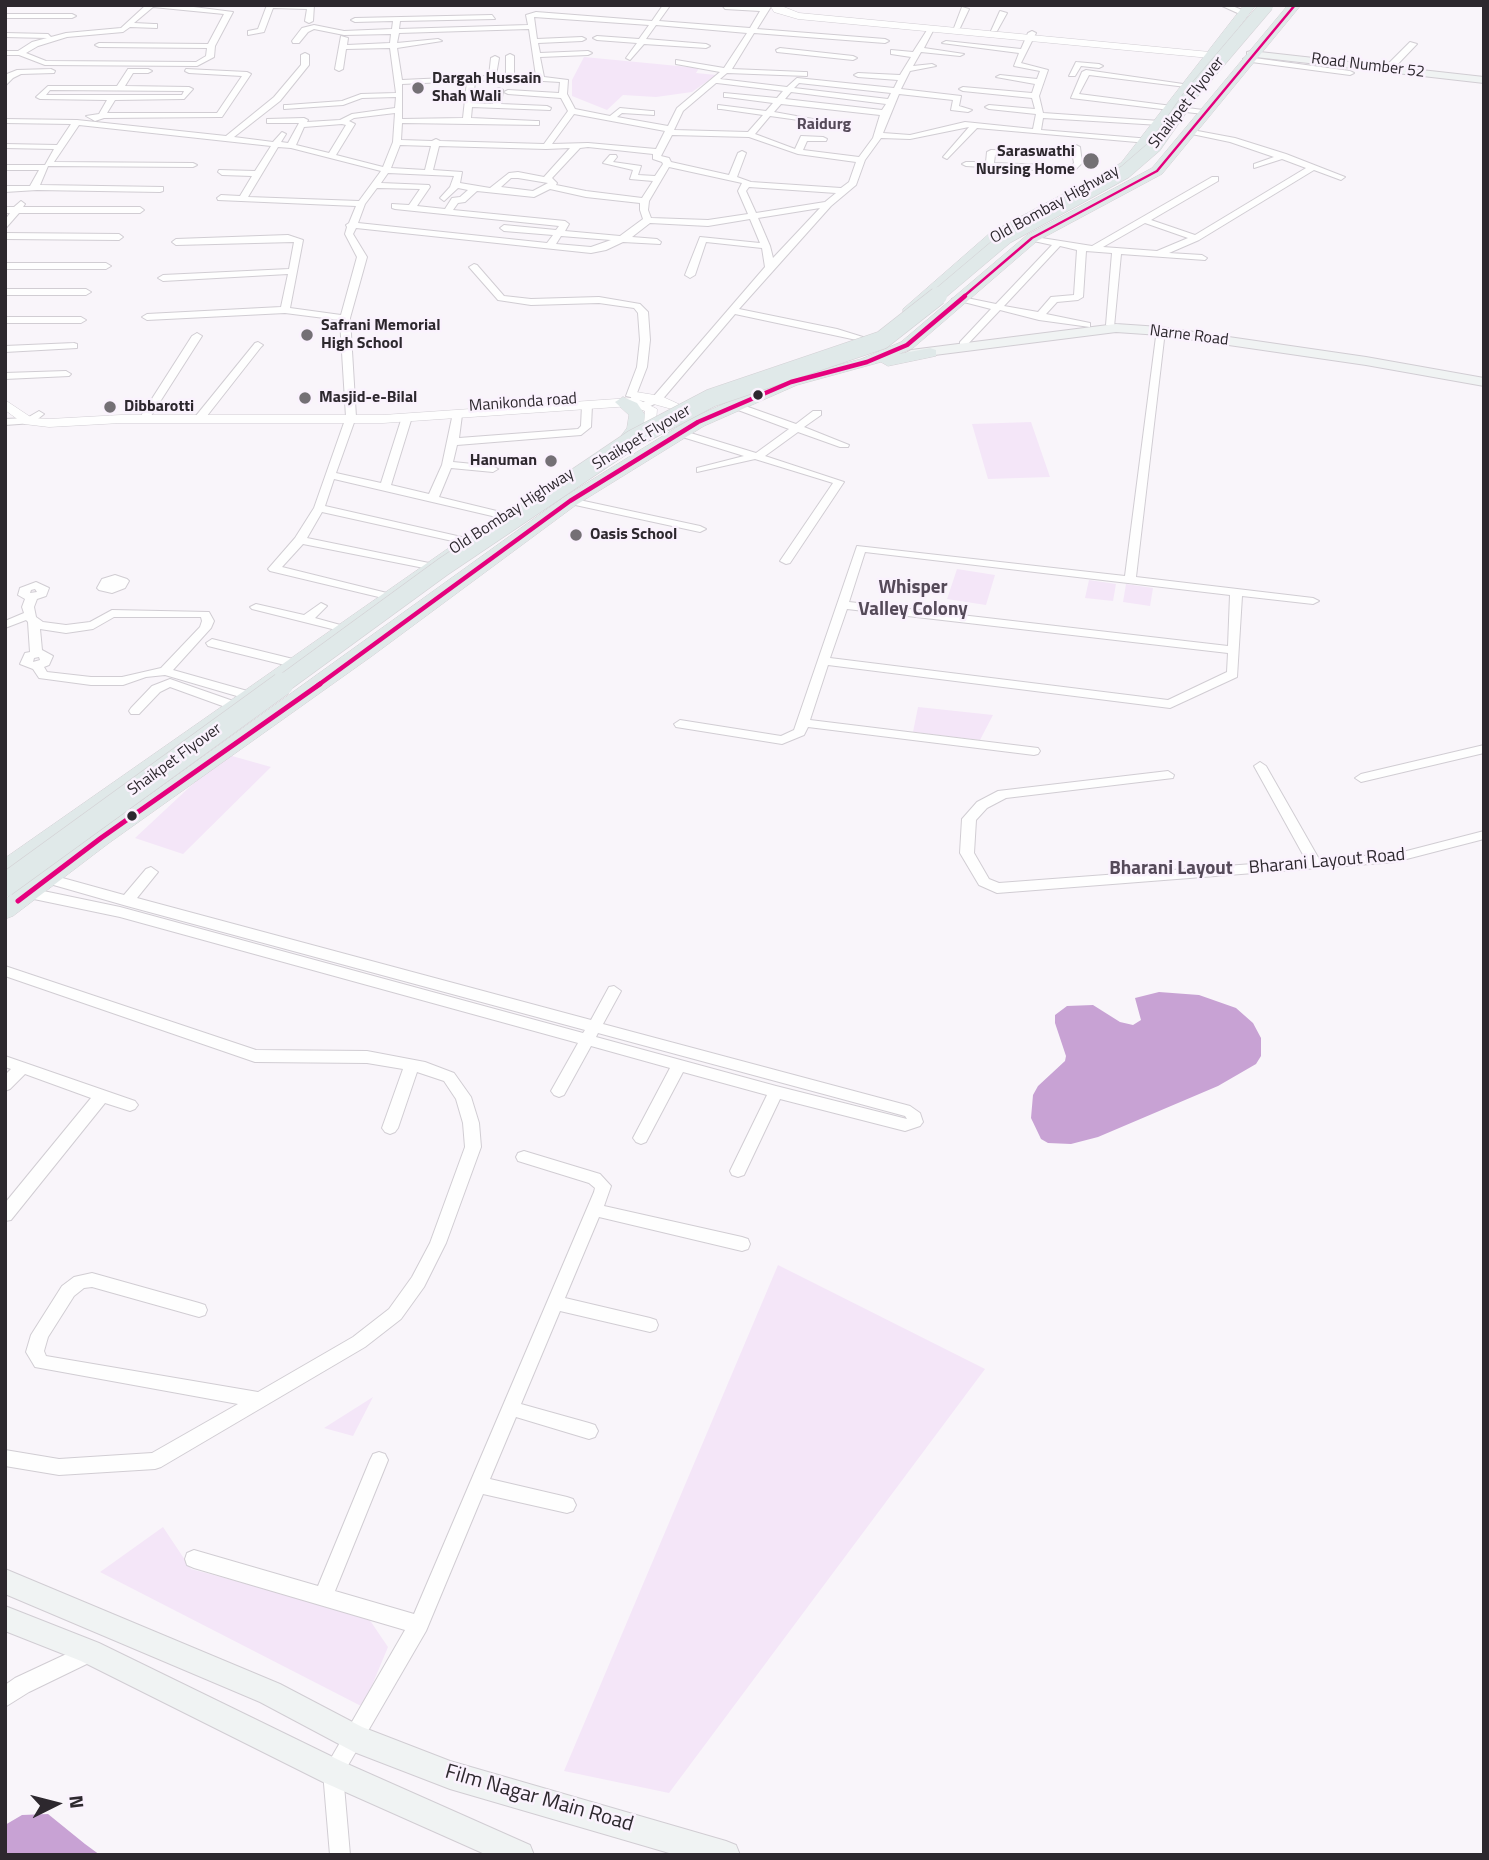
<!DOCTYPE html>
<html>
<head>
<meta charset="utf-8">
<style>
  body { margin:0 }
  #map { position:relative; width:1489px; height:1860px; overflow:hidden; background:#f9f5fa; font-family:"Titillium Web",sans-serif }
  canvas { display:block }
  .frame { position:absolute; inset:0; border:7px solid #2d282e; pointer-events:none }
  .north { position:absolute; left:21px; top:1769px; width:70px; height:70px; -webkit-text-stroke:5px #faf2fd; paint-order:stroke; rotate:84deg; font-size:19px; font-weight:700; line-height:28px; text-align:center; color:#2d282e }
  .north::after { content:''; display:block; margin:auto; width:24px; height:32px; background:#2d282e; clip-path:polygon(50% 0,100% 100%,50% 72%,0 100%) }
</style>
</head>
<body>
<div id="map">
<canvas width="1489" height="1860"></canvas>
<div class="frame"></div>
<div class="north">N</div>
</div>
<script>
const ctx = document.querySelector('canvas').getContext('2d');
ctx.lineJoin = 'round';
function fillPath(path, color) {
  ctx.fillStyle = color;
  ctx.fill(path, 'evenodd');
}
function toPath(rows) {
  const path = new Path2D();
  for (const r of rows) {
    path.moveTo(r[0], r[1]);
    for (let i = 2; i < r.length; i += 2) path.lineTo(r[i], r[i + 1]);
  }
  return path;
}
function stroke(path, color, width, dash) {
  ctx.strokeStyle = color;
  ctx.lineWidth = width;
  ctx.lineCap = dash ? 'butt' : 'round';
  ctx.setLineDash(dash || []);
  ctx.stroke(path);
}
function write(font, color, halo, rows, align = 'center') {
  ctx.font = font + ' "Titillium Web",sans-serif';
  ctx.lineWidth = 5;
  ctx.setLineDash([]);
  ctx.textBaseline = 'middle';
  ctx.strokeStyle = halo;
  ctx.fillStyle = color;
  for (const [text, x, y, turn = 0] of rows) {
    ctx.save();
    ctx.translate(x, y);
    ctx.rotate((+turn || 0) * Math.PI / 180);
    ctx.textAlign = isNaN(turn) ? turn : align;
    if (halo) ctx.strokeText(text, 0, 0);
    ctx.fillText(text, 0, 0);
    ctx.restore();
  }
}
fillPath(toPath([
  [584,57,699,68,696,73,716,75,692,92,656,97,623,95,607,110,572,96,572,80],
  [1031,422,1050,477,988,479,972,424],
  [957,569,995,575,986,605,947,599],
  [1089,580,1116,584,1113,601,1085,598],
  [1126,584,1153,588,1150,606,1123,602],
  [918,707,993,715,980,740,913,732],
  [225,754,271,767,183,854,135,838],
  [778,1265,985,1369,669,1793,564,1771],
  [373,1397,353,1436,324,1428],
  [163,1527,191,1569,367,1616,388,1647,363,1707,100,1572]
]), '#f4e6f8');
fillPath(toPath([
  [1159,992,1199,995,1236,1008,1253,1023,1261,1038,1261,1056,1256,1064,1218,1086,1098,1137,1071,1144,1048,1143,1041,1139,1031,1118,1033,1095,1038,1086,1065,1061,1066,1056,1055,1023,1055,1015,1067,1006,1093,1005,1120,1022,1133,1025,1141,1020,1135,998],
  [48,1814,85,1844,100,1855,5,1855,5,1825,22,1815]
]), '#c8a2d4');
const minor = toPath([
  [146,5,178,5,233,12,215,46,214,57,197,66,45,65,19,55,5,55,5,51,18,51,32,42,47,38,5,37,5,33,48,34,51,37,66,33,121,28,146,5],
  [153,7,224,14,208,44,99,43,95,45,99,47,207,48,206,56,196,62,46,61,26,53,38,46,67,37,123,32,130,27,157,28,157,24,154,24,134,23,153,7],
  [267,5,314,5,313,21,309,23,305,21,307,9,273,8,264,32,248,35,248,31,258,29,267,5],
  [663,5,669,7,659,21,750,28,760,11,725,9,722,5,772,5,757,29,885,39,889,41,885,43,754,33,732,69,804,72,807,72,807,76,727,73,720,79,787,87,797,78,894,88,898,80,858,77,854,75,858,73,900,75,911,57,891,54,891,50,913,52,929,27,935,27,924,48,964,54,960,56,921,52,913,66,932,64,936,66,910,71,901,89,961,96,959,106,972,110,968,112,951,110,953,100,899,94,883,133,910,135,965,122,1033,129,1036,114,989,109,985,107,989,105,1035,109,1032,98,963,91,959,89,963,87,1032,93,1035,84,996,77,1000,75,1037,79,1040,71,1014,66,1019,53,942,43,946,41,1021,49,1028,33,1032,31,1036,33,1021,63,1048,70,1039,96,1043,113,1160,121,1164,123,1160,125,1043,118,1041,130,1151,139,1152,141,1148,143,977,128,947,159,943,157,969,127,910,139,881,138,865,160,856,185,831,206,739,309,837,329,866,338,866,342,735,314,661,401,646,408,641,405,642,403,653,397,765,267,762,248,706,242,695,275,690,278,685,275,700,237,760,243,750,219,708,226,650,223,632,237,657,239,661,242,660,244,623,242,606,250,591,253,356,228,353,234,367,257,350,318,356,417,336,473,381,483,402,417,407,414,412,417,391,485,429,494,442,465,453,413,462,415,459,438,578,429,581,426,582,405,587,402,592,405,591,427,581,435,457,445,453,462,493,466,498,469,493,472,451,468,439,497,509,514,509,518,505,519,334,479,325,506,466,538,472,541,466,544,322,512,307,538,429,563,435,566,429,569,303,544,282,567,391,594,391,598,387,599,270,571,268,569,295,538,314,508,346,417,340,320,285,313,147,320,142,317,147,314,281,307,288,274,163,281,158,278,163,275,289,269,294,242,176,245,172,242,176,239,288,235,303,240,290,308,341,315,357,257,345,234,347,227,346,225,349,223,356,206,218,200,217,198,221,195,240,196,252,176,222,175,218,172,219,170,255,171,271,146,79,125,54,162,193,163,197,165,193,167,48,166,40,185,163,187,163,191,160,192,37,190,5,192,5,186,30,186,39,170,5,170,5,165,45,165,54,149,5,148,5,144,57,145,71,124,5,123,5,119,77,120,226,136,274,97,301,65,301,55,305,53,309,55,309,65,280,101,234,137,273,142,282,132,286,134,281,142,288,143,299,123,267,123,267,119,304,118,308,120,307,122,340,120,352,114,395,108,396,97,362,98,343,105,284,109,284,105,287,105,342,101,361,94,396,93,390,48,346,49,343,69,339,71,335,69,341,36,348,38,347,45,390,43,391,34,344,35,314,29,308,32,299,43,293,43,292,41,302,28,314,25,344,31,392,29,393,21,355,22,351,20,355,18,492,15,495,19,400,21,399,29,528,25,526,15,536,12,652,21,663,5],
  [534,17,649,25,639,39,597,36,593,38,597,40,637,43,626,58,630,60,644,44,706,48,710,46,706,44,646,39,656,25,747,33,724,68,676,60,676,64,720,72,677,108,668,126,617,117,622,113,654,115,654,111,651,111,620,108,610,116,575,109,567,94,568,80,544,77,540,57,588,55,592,53,588,51,540,53,538,43,582,41,586,39,582,37,537,39,534,17],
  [529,29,536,76,514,75,514,56,510,54,506,56,506,75,496,75,499,58,495,56,491,58,489,76,402,80,397,48,442,41,438,39,397,43,399,33,529,29],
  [510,79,560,82,559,93,508,90,504,92,508,94,561,98,568,111,544,144,440,141,436,139,432,141,401,140,402,123,539,125,539,121,536,121,471,118,472,107,550,110,551,108,547,106,501,104,503,90,499,88,495,90,493,104,473,103,475,81,510,79],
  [467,81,463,118,402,119,402,84,467,81],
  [716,83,717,83,783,91,777,98,724,93,724,97,727,97,773,103,766,111,718,105,718,109,721,109,763,115,748,132,674,130,683,111,716,83],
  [799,83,891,93,888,99,794,88,799,83],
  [791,92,886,104,882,110,785,99,791,92],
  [781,104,880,115,873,138,859,157,803,150,807,141,826,141,827,139,823,137,801,136,795,149,755,134,770,116,820,123,824,121,774,112,781,104],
  [395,113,393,142,383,167,336,155,355,124,349,121,354,118,395,113],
  [574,114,665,131,656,149,588,143,552,144,574,114],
  [342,124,346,125,329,153,296,145,304,127,342,124],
  [672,135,749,137,798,154,856,162,849,182,841,188,751,182,737,177,746,153,742,151,738,153,729,175,671,162,669,158,661,156,672,135],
  [400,145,431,146,425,170,391,168,400,145],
  [439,146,546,149,570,148,544,177,518,172,509,173,490,188,460,183,462,172,433,170,439,146],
  [278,147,291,148,381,171,359,201,248,197,278,147],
  [588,147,653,154,653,159,662,162,663,164,655,176,638,175,641,166,613,162,617,157,616,155,610,155,603,163,633,170,630,179,653,181,642,198,586,191,556,185,557,183,552,178,580,148,588,147],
  [669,167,742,183,738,191,748,214,708,220,651,218,648,210,649,201,669,167],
  [388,173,454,176,450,187,440,198,444,201,458,188,468,190,460,197,452,198,445,209,417,206,430,187,429,185,381,183,388,173],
  [511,178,518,178,548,183,533,191,501,187,511,178],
  [749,187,836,193,825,202,756,213,746,191,749,187],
  [377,188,420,189,409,205,392,204,392,208,395,209,559,226,556,230,504,225,500,228,504,231,553,235,547,243,358,223,365,204,377,188],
  [550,189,586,197,640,203,640,210,643,219,620,236,565,231,569,224,565,221,453,210,458,203,465,202,477,191,534,197,550,189],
  [820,208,773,258,770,246,758,218,820,208],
  [561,236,611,240,591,247,556,244,561,236],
  [1220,5,1230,5,1249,13,1242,15,1220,5],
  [962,7,969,9,960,28,954,28,962,7],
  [1000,11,1007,13,997,31,991,31,1000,11],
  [5,14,72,14,76,16,72,18,5,18,5,14],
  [1410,42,1417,44,1395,67,1389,67,1389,63,1410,42],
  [780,48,853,56,857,58,853,60,777,52,776,50,780,48],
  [1247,57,1350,71,1354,73,1350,75,1244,61,1243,59,1247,57],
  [1076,62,1099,64,1103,66,1099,68,1081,66,1075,76,1069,76,1076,62],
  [51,69,55,71,54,73,21,74,13,78,5,86,7,74,17,70,51,69],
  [128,69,148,69,152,71,148,73,133,73,125,86,189,87,193,89,184,99,115,100,107,113,217,113,242,76,189,73,185,71,186,69,247,72,251,74,222,117,219,117,104,118,95,121,86,116,99,114,107,100,40,99,36,97,48,86,117,86,128,69],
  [50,90,184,91,182,95,46,95,50,90],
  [1086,70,1190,85,1186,87,1089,75,1079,94,1203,110,1207,112,1203,114,1071,98,1082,72,1086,70],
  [1187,129,1235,138,1286,154,1345,177,1341,180,1314,170,1199,240,1169,253,1202,255,1207,258,1205,260,1121,254,1114,327,1106,325,1112,253,1086,251,1083,297,1078,300,1057,302,1046,314,1090,323,1090,327,1039,320,1000,310,966,346,960,346,960,342,991,309,952,299,957,296,996,304,1052,245,1029,240,1029,236,1092,246,1212,177,1218,177,1218,181,1151,220,1195,235,1306,168,1282,159,1254,168,1254,164,1274,157,1230,142,1187,133,1187,129],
  [1145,223,1188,238,1157,251,1103,247,1145,223],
  [1060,246,1077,250,1074,295,1051,297,1038,312,1004,306,1060,246],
  [1076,145,1080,147,1082,163,1073,172,966,166,962,164,966,162,986,162,987,152,991,150,1073,152,1072,147,1076,145],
  [995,155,1073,157,1074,163,1071,166,994,163,995,155],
  [21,201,25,204,23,207,140,207,144,210,140,213,19,213,5,229,5,220,10,213,5,213,5,207,14,207,21,201],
  [5,233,119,234,123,237,119,240,5,239,5,233],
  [5,263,106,263,111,266,106,269,5,269,5,263],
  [474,264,477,265,504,296,531,299,599,297,640,304,648,312,650,340,647,367,635,398,626,396,637,367,640,340,638,313,634,308,599,303,531,305,498,300,469,267,474,264],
  [5,289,86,289,91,292,86,295,5,295,5,289],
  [5,317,81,317,86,320,81,323,5,323,5,317],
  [1157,329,1165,331,1136,577,1313,598,1319,601,1313,604,1242,596,1237,677,1170,708,828,665,810,720,1038,748,1040,751,1038,754,1034,755,808,727,804,735,782,744,676,727,674,724,680,720,781,736,794,730,857,546,1125,576,1157,329],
  [865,552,1230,595,1228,646,849,602,865,552],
  [847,609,1228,653,1227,672,1168,700,830,658,847,609],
  [197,333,202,336,149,419,140,421,139,419,192,336,197,333],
  [258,342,263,345,261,347,203,421,195,421,195,417,255,343,258,342],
  [74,343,77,344,77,348,5,352,5,346,74,343],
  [66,371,71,374,69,376,5,379,5,373,66,371],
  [734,402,796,424,813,411,821,411,821,415,804,427,849,445,848,447,840,447,798,432,765,456,844,482,790,563,786,564,780,561,833,483,755,459,697,472,697,468,744,456,676,435,676,431,684,431,756,453,789,429,730,407,729,405,734,402],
  [39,411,44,414,33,423,5,425,5,419,27,418,39,411],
  [570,498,700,526,706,529,700,532,566,503,565,501,570,498],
  [115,575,127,579,129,581,125,588,112,593,99,590,97,588,102,579,115,575],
  [36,582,49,588,46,596,37,599,34,607,36,617,43,622,66,625,90,622,112,610,209,612,214,621,211,628,173,670,251,692,253,695,247,699,165,675,146,677,123,685,91,685,39,678,33,669,20,664,25,653,30,652,28,622,26,620,5,628,5,621,24,613,22,607,25,599,18,595,20,588,36,582],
  [35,589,37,592,30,593,31,590,35,589],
  [114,617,201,617,202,621,200,627,161,668,122,677,91,677,47,672,44,667,49,665,53,656,42,650,40,629,66,633,93,629,114,617],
  [39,657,40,660,33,662,34,658,39,657],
  [321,603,327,606,315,618,344,626,344,630,336,630,252,609,250,607,256,604,304,615,321,603],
  [212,639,297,660,299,663,293,667,208,646,206,643,212,639],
  [170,679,236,702,238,705,236,708,228,708,170,687,160,692,139,714,131,714,129,711,131,708,152,686,170,679],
  [1484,745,1484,753,1361,782,1355,778,1361,774,1484,745],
  [1260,762,1266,766,1319,859,1395,854,1484,831,1484,839,1395,862,997,893,979,885,960,853,962,819,977,802,998,791,1168,771,1174,775,1173,778,1006,798,987,808,976,820,974,853,989,879,999,883,1306,860,1254,766,1260,762],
  [151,867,158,872,137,898,591,1020,609,987,614,986,621,991,603,1024,910,1106,920,1113,923,1122,920,1126,905,1131,780,1099,744,1175,738,1177,732,1175,730,1171,767,1095,683,1072,646,1142,641,1144,636,1142,633,1138,670,1068,591,1046,564,1095,559,1097,554,1095,551,1091,578,1043,120,917,29,898,22,893,29,888,120,907,583,1033,585,1030,127,906,43,882,41,879,48,874,124,895,146,869,151,867],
  [598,1033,905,1116,907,1119,776,1086,596,1037,598,1033],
  [5,966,256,1050,367,1051,425,1062,454,1073,471,1097,479,1123,481,1147,446,1243,424,1287,401,1319,365,1347,161,1467,155,1469,59,1475,5,1466,5,1450,59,1459,152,1453,238,1404,35,1367,26,1352,31,1335,62,1286,74,1277,92,1273,199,1303,205,1305,207,1310,205,1315,199,1317,92,1287,84,1288,74,1296,48,1337,44,1351,46,1356,258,1392,353,1337,389,1309,412,1277,430,1243,465,1147,463,1123,456,1099,444,1081,417,1072,398,1128,395,1132,390,1134,385,1132,382,1128,403,1069,367,1063,255,1062,5,976,5,966],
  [5,1056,135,1101,138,1105,135,1109,130,1111,105,1103,11,1220,5,1221,5,1203,91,1098,25,1074,10,1089,5,1091,5,1075,11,1069,5,1067,5,1056],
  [524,1151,600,1174,611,1186,604,1206,742,1237,748,1239,750,1244,748,1249,742,1251,599,1217,565,1298,650,1318,656,1320,658,1325,656,1330,650,1332,560,1311,521,1404,589,1423,595,1425,598,1431,595,1437,589,1439,516,1417,490,1479,567,1497,573,1499,576,1505,573,1511,567,1513,483,1494,426,1631,343,1774,350,1855,330,1855,323,1772,405,1630,194,1568,187,1565,185,1559,187,1553,194,1550,318,1586,370,1460,373,1454,379,1452,385,1454,388,1460,335,1591,414,1614,594,1192,595,1188,589,1183,518,1161,516,1157,518,1153,524,1151],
  [90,1643,97,1645,100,1652,97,1659,29,1692,5,1707,5,1685,15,1678,90,1643]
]);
const tertiary = toPath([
  [770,5,779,5,799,13,1210,52,1215,55,1210,58,798,19,774,12,770,5],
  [636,392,661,396,685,407,679,411,639,400,657,409,656,423,650,427,644,423,645,411,631,406,383,423,121,423,49,427,24,424,5,410,5,400,32,418,49,419,121,415,383,415,631,398,632,393,636,392]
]);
const secondary = toPath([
  [1251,51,1484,77,1484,83,1247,56,1247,52,1251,51],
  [1116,324,1160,327,1366,357,1484,378,1484,386,1366,365,1160,335,1116,332,911,358,904,354,911,350,1116,324],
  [5,1569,280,1684,362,1727,450,1761,726,1841,736,1845,740,1855,676,1855,450,1789,354,1752,260,1702,5,1594,5,1569],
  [5,1606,99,1643,343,1762,530,1845,534,1855,487,1855,323,1782,81,1661,5,1631,5,1606]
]);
const primary = toPath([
  [1244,5,1256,5,1131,169,1000,239,913,315,903,315,903,309,990,233,1121,163,1244,5],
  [1288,5,1301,5,1162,174,1037,241,913,348,899,354,930,348,936,350,936,356,888,366,881,362,797,385,704,426,576,505,372,656,109,843,13,916,5,919,5,899,564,497,692,418,728,402,785,379,861,359,901,342,1027,235,1152,168,1288,5],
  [623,397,637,403,645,415,643,428,635,440,629,441,621,436,627,428,629,415,615,402,623,397],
  [453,545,462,550,459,554,13,874,5,876,5,858,453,545]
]);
stroke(minor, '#d1cdd3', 2);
stroke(tertiary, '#d1cdd3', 1);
stroke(secondary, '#d1cdd3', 2);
stroke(primary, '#d3d0d4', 1);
fillPath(minor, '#fefefe');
fillPath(tertiary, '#fefefe');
fillPath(secondary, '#f0f3f3');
fillPath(primary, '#e0e9e9');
const primaryBridgeFar2 = toPath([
  [936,297,1007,237,1125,172,1155,146,1192,93,1267,5]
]);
const primaryBridgeFar1 = toPath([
  [280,686,443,567,633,439,711,398,882,340,938,296]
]);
const primaryBridge = toPath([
  [5,885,282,684]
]);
stroke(primaryBridgeFar2, '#d3d0d4', 14, []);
stroke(primaryBridgeFar1, '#d3d0d4', 19, []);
stroke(primaryBridge, '#d3d0d4', 24, []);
stroke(primaryBridgeFar2, '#e0e9e9', 13);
stroke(primaryBridgeFar1, '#e0e9e9', 18);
stroke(primaryBridge, '#e0e9e9', 23);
stroke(toPath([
  [963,297,1032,238,1157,171,1295,5]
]), '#e5007d', 2.5);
stroke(toPath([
  [317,686,570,501,698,422,791,382,867,362,907,345,965,296]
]), '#e5007d', 4.5);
stroke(toPath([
  [18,901,101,838,320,684]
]), '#e5007d', 5);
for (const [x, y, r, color] of [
  [418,88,7,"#747075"],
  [1091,161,9,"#747075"],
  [307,335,7,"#747075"],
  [758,395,6,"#2d282e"],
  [305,398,7,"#747075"],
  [110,407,7,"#747075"],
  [551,461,7,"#747075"],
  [576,535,7,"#747075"],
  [132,816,6,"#2d282e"]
]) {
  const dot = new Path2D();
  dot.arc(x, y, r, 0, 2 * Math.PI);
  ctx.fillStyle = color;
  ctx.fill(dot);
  stroke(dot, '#faf2fd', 2.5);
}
write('16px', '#2d282e', '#faf2fd', [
  ["Road Number 52",1368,66,7],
  ["Shaikpet Flyover",1187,103,-52],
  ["Old Bombay Highway",1055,205,-29],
  ["Narne Road",1189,336,7],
  ["Manikonda road",523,403,-4],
  ["Shaikpet Flyover",642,438,-31],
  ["Old Bombay Highway",512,512,-33],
  ["Shaikpet Flyover",175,760,-36]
]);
write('bold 16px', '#2d282e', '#faf2fd', [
  ["Dargah Hussain",432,79],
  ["Shah Wali",432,97],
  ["Saraswathi",1075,152,"right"],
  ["Nursing Home",1075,170,"right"],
  ["Safrani Memorial",321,326],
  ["High School",321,344],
  ["Masjid-e-Bilal",319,398],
  ["Dibbarotti",124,407],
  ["Hanuman",537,461,"right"],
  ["Oasis School",590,535]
], 'left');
write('bold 16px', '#554a59', '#faf2fd', [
  ["Raidurg",824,125]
]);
write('18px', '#2d282e', '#faf2fd', [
  ["Bharani Layout Road",1327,862,-5]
]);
write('bold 19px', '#554a59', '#faf2fd', [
  ["Whisper",913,588],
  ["Valley Colony",913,610],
  ["Bharani Layout",1171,869]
]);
write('21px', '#2d282e', '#faf2fd', [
  ["Film Nagar Main Road",539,1799,16]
]);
</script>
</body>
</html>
